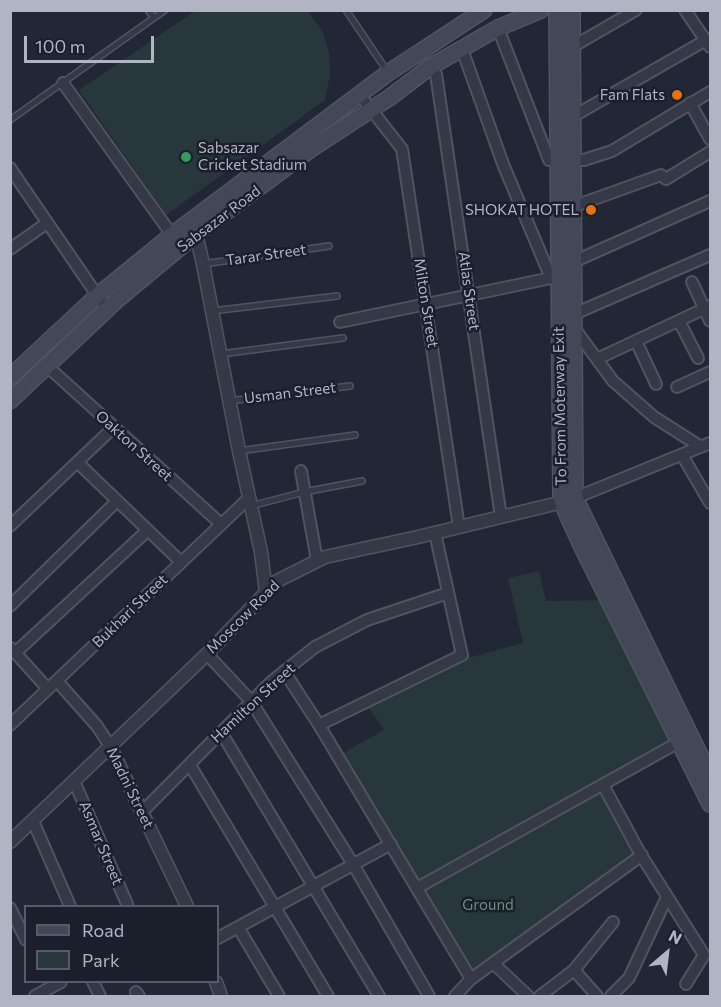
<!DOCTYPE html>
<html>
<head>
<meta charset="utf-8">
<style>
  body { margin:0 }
  #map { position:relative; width:721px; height:1007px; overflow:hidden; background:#222735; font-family:Commissioner,sans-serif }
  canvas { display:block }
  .frame { position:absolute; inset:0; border:12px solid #b0b4c3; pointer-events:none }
  .legend { position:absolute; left:24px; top:905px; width:195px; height:78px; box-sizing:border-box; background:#1b1e2b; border:2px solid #575a68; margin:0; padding:8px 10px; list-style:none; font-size:18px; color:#b0b4c3 }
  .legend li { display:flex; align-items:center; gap:12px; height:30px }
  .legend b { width:30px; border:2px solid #575a68 }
  .north { position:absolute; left:637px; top:923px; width:60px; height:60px; -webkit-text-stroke:4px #1b1e2b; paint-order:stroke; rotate:28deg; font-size:16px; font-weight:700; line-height:24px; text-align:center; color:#b0b4c3 }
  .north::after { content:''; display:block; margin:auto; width:21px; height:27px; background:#b0b4c3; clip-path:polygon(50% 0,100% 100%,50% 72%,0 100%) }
  .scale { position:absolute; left:24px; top:36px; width:130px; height:27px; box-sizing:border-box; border:3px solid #b0b4c3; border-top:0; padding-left:8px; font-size:18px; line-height:21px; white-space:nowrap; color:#b0b4c3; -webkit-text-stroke:4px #1b1e2b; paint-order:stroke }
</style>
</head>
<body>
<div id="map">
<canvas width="721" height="1007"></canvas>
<div class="frame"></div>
<ul class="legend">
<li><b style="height:8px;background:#434859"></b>Road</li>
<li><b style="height:16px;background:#28373b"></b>Park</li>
</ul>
<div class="north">N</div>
<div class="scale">100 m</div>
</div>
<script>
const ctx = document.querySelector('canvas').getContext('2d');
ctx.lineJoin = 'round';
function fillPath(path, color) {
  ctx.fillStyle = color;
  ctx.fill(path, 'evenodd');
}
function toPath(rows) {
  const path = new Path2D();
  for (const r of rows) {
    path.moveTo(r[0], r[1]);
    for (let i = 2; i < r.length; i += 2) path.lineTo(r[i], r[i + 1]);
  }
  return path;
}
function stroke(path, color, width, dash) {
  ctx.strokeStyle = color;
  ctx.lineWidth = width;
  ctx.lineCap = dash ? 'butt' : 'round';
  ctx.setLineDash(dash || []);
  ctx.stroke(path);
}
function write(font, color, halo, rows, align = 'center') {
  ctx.font = font + ' Commissioner,sans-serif';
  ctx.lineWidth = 5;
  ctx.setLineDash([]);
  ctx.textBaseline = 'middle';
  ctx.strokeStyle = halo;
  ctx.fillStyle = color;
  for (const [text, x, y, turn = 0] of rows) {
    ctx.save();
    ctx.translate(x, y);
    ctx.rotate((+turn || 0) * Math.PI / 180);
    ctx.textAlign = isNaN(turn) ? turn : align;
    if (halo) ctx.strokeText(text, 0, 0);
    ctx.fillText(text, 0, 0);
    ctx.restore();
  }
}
fillPath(toPath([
  [195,11,308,11,323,32,329,53,330,75,325,100,166,215,79,90],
  [539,571,546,601,609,600,679,742,603,785,642,855,471,979,338,756,384,730,365,702,464,659,523,643,508,578]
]), '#28373b');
const service = toPath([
  [148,10,154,18],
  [346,10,387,71],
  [10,120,165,10],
  [203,264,329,246],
  [212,311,337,296],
  [221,354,343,338],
  [229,401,350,386],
  [239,451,355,435],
  [251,506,304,492,362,481]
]);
const minor = toPath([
  [685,10,710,47],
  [498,28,549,160,557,160],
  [572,47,636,10],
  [462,49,503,164,551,278,558,279],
  [430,67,436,74,501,517],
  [63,83,172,235],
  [359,94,402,149,459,527],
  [690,103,710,139],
  [572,117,706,40],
  [572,160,584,160,612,151,710,92],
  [10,168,101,301],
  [572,207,661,175,666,179,710,152],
  [10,249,47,223],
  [573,262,710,201],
  [692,282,710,321],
  [574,314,710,255],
  [679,321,698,358],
  [340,322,551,278],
  [574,328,613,381,654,417,701,447],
  [636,341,656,384],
  [597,359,710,306],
  [47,366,221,524],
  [677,387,710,372],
  [682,455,710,503],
  [77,462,181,562],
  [301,471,317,561],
  [575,498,710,443],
  [10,526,114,427],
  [10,606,117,501],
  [11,648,48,689],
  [15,653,148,530],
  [207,654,251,701,353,864,429,996],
  [284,671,319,725,471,979],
  [57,681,97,726,110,746],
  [10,725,249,498],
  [319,725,462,655,435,533],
  [221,732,379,996],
  [190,765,328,996],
  [74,781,127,904],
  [603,785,641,855,704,955,686,984],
  [142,812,271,682,315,647,367,620,448,593],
  [33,821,70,906],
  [417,888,679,742],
  [10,908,26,940],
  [238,927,279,996],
  [218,938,391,844],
  [493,963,528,996],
  [574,970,597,996],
  [93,982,100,996],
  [136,992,139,996],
  [35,996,61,982],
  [455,996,471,979,642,855],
  [540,996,574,970,613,922],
  [611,996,629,978,667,897]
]);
const tertiary = toPath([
  [196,234,203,264,239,451,261,552,266,592],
  [110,746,187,906],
  [10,842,207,654,277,581,325,557,418,537,571,500],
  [216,982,221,996]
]);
const secondary = toPath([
  [557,10,561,497,566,512,582,547,710,804],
  [572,10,575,498,710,776],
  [10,377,97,296,172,235,388,73,484,10],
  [10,401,118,299,196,234,311,149,389,98,430,67,498,28,541,10]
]);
stroke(service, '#505461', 8);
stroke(minor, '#505461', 14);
stroke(tertiary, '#505461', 15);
stroke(secondary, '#505461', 18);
stroke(service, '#353946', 5);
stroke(minor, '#353946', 10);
stroke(tertiary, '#353946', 12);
stroke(secondary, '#434859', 15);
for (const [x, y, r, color] of [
  [677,95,6,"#e8710a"],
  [186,157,6,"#2e9e5b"],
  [591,210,6,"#e8710a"]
]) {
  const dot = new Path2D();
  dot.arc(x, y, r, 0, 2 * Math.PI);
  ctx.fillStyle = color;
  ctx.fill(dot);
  stroke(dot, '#1b1e2b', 2);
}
write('15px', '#b0b4c3', '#1b1e2b', [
  ["Fam Flats",665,95],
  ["Sabsazar",198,148,"left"],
  ["Cricket Stadium",198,165,"left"],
  ["SHOKAT HOTEL",579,210]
], 'right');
write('15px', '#b0b4c3', '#1b1e2b', [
  ["Sabsazar Road",219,219,-37],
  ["Tarar Street",266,255,-8],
  ["Atlas Street",469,291,82],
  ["Milton Street",426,303,81],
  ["Usman Street",290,393,-7],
  ["To From Moterway Exit",560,406,-91],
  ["Oakton Street",134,446,42],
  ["Bukhari Street",130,611,-44],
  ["Moscow Road",243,617,-45],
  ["Hamilton Street",253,703,-43],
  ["Madni Street",130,788,64],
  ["Asmar Street",101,843,67]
]);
write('15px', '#699179', '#1b1e2b', [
  ["Ground",488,905]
]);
</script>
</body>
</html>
